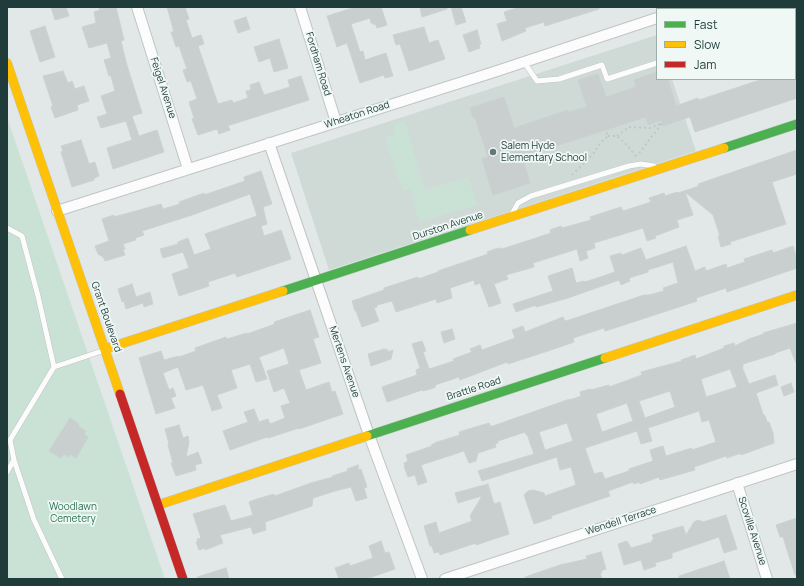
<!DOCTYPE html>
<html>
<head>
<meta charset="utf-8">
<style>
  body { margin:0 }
  #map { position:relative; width:804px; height:586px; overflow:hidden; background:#e2e8e7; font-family:Manrope,sans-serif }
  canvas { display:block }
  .frame { position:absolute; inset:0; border:8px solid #1f3c3a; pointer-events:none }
  .legend { position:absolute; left:656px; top:8px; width:140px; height:72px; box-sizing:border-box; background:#f0f8f5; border:1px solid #9cadaa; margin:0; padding:5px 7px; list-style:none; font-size:12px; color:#1f3c3a }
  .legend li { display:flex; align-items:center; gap:8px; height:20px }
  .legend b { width:20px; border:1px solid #9cadaa }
</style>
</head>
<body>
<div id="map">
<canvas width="804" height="586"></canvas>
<div class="frame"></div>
<ul class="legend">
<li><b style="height:5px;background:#4caf50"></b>Fast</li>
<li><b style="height:5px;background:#ffc107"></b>Slow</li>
<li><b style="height:5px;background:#c62828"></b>Jam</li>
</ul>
</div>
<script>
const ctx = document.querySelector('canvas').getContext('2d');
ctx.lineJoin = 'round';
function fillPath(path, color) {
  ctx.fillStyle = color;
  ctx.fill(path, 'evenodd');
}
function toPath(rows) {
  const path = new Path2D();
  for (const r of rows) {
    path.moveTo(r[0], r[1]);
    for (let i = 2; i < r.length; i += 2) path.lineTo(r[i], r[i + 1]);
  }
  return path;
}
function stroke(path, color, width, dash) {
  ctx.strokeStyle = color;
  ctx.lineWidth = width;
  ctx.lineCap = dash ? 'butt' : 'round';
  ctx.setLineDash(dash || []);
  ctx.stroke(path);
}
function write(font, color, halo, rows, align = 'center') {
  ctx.font = font + ' Manrope,sans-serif';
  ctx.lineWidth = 3.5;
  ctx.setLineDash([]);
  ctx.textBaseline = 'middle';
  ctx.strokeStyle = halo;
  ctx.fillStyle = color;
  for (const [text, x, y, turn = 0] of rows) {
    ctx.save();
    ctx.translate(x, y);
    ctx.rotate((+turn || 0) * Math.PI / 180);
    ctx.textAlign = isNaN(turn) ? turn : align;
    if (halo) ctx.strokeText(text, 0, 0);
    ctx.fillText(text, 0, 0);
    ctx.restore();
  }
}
fillPath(toPath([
  [657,35,657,79,672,79,696,151,329,270,291,153]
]), '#cfdad7');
fillPath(toPath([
  [7,117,165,579,7,579],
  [405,121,425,190,468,177,477,205,419,222,410,189,403,191,385,137,396,134,393,124]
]), '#cae2d6');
const building = toPath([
  [51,7,66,7,69,16,55,20,51,7],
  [99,7,116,7,124,40,121,41,126,62,142,113,132,116,139,136,157,130,164,152,113,169,107,148,132,140,126,121,101,128,97,117,107,114,101,96,115,91,111,76,109,76,104,60,111,58,107,43,89,48,82,27,96,23,94,12,100,10,99,7],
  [167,7,185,7,189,19,186,20,192,38,201,35,204,44,198,46,218,104,232,100,233,103,248,98,246,91,251,90,250,85,259,82,264,95,290,87,288,80,301,76,309,100,230,125,228,126,230,130,219,134,217,129,198,135,192,119,194,118,189,102,197,99,191,81,187,82,183,70,187,69,179,46,176,47,171,32,174,32,167,7],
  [356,7,381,7,387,25,377,28,376,25,371,23,370,18,351,24,360,52,363,51,365,60,386,53,393,76,385,78,384,75,360,83,347,43,337,47,327,16,356,7],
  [420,7,447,7,447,9,422,17,420,7],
  [451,7,461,7,466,22,456,25,451,7],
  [520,7,599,7,599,9,545,26,544,22,525,28,526,31,502,41,497,24,507,21,504,12,520,7],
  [246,17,250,29,238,33,234,21,246,17],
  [45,26,55,57,40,62,30,31,45,26],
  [424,27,429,43,438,40,445,59,409,71,400,44,396,45,393,35,424,27],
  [477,30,481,44,479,45,480,48,469,52,463,35,477,30],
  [279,39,288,68,274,72,270,58,259,62,254,47,279,39],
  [63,71,68,83,72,81,75,89,84,86,89,101,77,105,78,110,55,118,51,107,53,106,43,76,63,71],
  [657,72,657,79,668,79,676,106,698,98,699,100,763,79,797,79,797,98,695,132,690,117,663,126,661,120,648,125,646,117,522,157,530,183,493,195,482,159,488,157,475,118,473,118,470,108,504,97,514,128,568,110,569,112,587,107,578,80,598,74,606,97,636,87,634,80,657,72],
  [81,140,89,164,95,162,99,176,94,178,94,180,72,187,61,152,63,151,61,146,81,140],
  [797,150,797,174,772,182,786,224,730,242,731,244,721,247,718,236,720,236,713,215,685,192,693,215,677,220,679,227,655,236,656,238,647,241,643,228,594,243,595,248,586,251,588,258,580,261,577,249,533,263,534,267,506,275,508,279,494,284,501,303,489,307,480,283,475,285,474,280,450,288,452,298,437,303,436,299,396,312,392,301,377,305,377,307,374,308,379,321,362,327,356,311,355,311,352,301,384,290,384,288,418,277,418,279,438,272,438,271,488,254,487,252,495,249,502,248,502,249,533,239,551,233,550,230,561,226,562,228,591,220,590,217,621,207,623,211,651,202,649,198,664,193,665,196,677,192,678,193,699,186,698,184,797,150],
  [261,171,272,204,263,207,267,224,261,226,264,236,281,230,291,259,237,277,235,273,208,282,209,286,179,296,172,274,189,268,183,252,163,258,160,249,178,244,178,242,188,238,194,255,211,249,205,234,257,216,250,194,192,215,142,231,144,235,135,238,136,240,123,244,125,249,123,250,125,255,105,261,103,257,98,254,95,246,109,241,102,219,114,215,114,217,161,204,163,209,180,204,179,202,204,193,204,195,245,181,244,177,261,171],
  [686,246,695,271,705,267,706,271,726,264,727,268,745,262,744,259,772,250,773,253,793,246,797,259,797,268,727,292,726,288,696,298,697,301,624,325,605,331,604,328,573,338,574,342,554,349,508,364,507,362,460,380,459,377,435,385,436,386,434,388,423,391,422,390,387,402,382,387,417,375,416,370,420,368,412,344,422,341,426,351,423,352,429,369,454,361,453,359,472,352,470,349,480,345,482,350,515,338,512,330,523,326,525,332,563,317,565,321,569,320,644,295,649,295,664,291,663,288,678,283,673,262,648,270,648,272,629,278,630,281,621,285,619,280,568,298,536,307,536,305,516,312,513,304,553,291,548,276,572,268,576,283,584,281,585,282,615,272,610,256,621,253,622,255,641,248,646,260,686,246],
  [132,284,136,297,150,292,153,304,144,307,143,303,126,309,124,301,122,302,118,289,132,284],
  [310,310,319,337,313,339,321,363,299,370,306,390,329,382,332,392,335,391,343,414,299,429,299,428,268,438,267,437,230,450,223,431,248,422,244,412,254,409,259,422,268,419,270,424,285,418,281,406,290,403,284,388,274,392,267,371,289,364,284,348,259,357,267,379,256,382,250,364,231,370,237,388,217,395,222,408,212,411,203,385,186,390,178,367,163,373,169,390,173,388,176,396,171,398,175,408,156,414,139,358,161,351,164,360,179,356,179,357,196,351,195,348,226,337,227,339,247,333,247,334,275,324,274,322,310,310],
  [797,323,797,363,796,363,790,348,775,353,775,354,743,364,743,367,742,367,749,384,775,375,778,385,756,393,763,414,765,416,767,422,769,422,773,433,774,443,741,455,741,453,727,458,726,456,694,467,695,470,660,480,659,477,640,484,639,482,634,484,633,482,608,491,610,496,551,516,552,518,534,524,524,495,528,491,533,490,544,493,545,496,576,485,571,467,560,470,557,457,482,481,478,471,534,454,527,434,526,435,525,432,498,441,498,443,495,444,496,447,478,453,476,461,469,463,464,451,421,465,427,482,418,485,415,475,408,477,404,466,405,466,404,463,408,461,406,455,432,446,431,445,437,442,460,435,459,432,489,423,490,426,493,426,567,400,573,399,581,396,580,392,590,389,591,390,609,385,609,387,642,375,641,372,682,361,681,360,695,355,696,359,724,348,724,346,734,343,735,346,749,339,764,334,763,333,797,323],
  [730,369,737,387,706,397,701,379,730,369],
  [670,391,675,407,645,418,639,401,670,391],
  [627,403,633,421,602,432,596,414,627,403],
  [699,411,702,422,709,420,716,442,692,450,692,448,666,456,663,446,650,450,653,461,629,469,629,471,605,479,602,472,594,474,585,448,637,431,641,444,652,441,648,428,699,411],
  [567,423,573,441,545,450,539,432,567,423],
  [452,329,455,339,444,343,441,332,452,329],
  [384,349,385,350,387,349,388,352,393,350,391,359,371,366,368,354,384,349],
  [791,383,794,392,784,396,781,387,791,383],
  [70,418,79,424,78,426,86,431,84,434,88,437,76,458,70,454,68,457,64,454,61,458,49,451,70,418],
  [179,425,183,438,188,436,189,442,186,457,198,452,202,463,195,465,196,470,176,476,171,463,173,463,168,445,169,444,165,429,179,425],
  [358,465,359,470,361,469,367,487,364,488,367,498,356,501,351,487,335,491,313,498,312,506,265,522,266,530,253,534,251,527,220,535,223,543,205,550,205,548,199,550,196,542,198,541,197,539,201,538,193,514,225,505,231,521,253,515,249,502,254,500,274,494,275,496,311,483,333,477,332,476,348,471,347,469,358,465],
  [488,484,494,504,500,502,509,534,476,545,476,543,440,555,439,552,434,553,432,546,430,546,424,526,436,522,439,533,472,521,470,516,482,496,458,503,455,493,488,484],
  [726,515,737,549,724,553,719,537,672,553,672,558,655,563,656,566,644,570,641,560,624,565,618,544,627,541,631,548,652,542,652,540,654,539,652,535,683,526,686,535,694,522,698,520,703,522,726,515],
  [797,518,797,575,795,575,783,537,780,537,776,525,797,518],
  [381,541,385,553,389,552,395,569,366,579,339,579,335,568,349,563,350,566,373,558,369,546,381,541],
  [601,552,606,569,601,571,602,573,600,573,602,579,525,579,525,577,560,565,587,559,586,556,601,552],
  [724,561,730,579,679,579,679,576,724,561],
  [226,568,229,579,198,579,197,577,226,568]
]);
fillPath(building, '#c9cfce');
stroke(building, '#cbd1d0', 1);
const lane = toPath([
  [524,62,537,81,559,79,602,65,607,79,657,63],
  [512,214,518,203,531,196,629,166,641,164,654,166],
  [7,228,22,236,38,296,54,367,105,350],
  [54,367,10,440,14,460,34,520,62,579],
  [7,472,14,460]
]);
const street = toPath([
  [137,7,188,169],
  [300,7,336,122],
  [664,7,665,9],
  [684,9,690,7],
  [269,143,369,435,422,579],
  [57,211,494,72,657,18],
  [737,483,767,579],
  [445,579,797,464]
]);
const fast = toPath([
  [724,148,797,124],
  [283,291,470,230],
  [367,436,605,358]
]);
const slow = toPath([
  [7,63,120,394],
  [470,230,724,148],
  [105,349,283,291],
  [605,358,797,295],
  [158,505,367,436]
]);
const jam = toPath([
  [120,394,183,579]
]);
stroke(lane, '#bfc5c4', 6);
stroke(street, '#bfc5c4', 12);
stroke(fast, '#bdc6c4', 10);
stroke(slow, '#bdc6c4', 10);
stroke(jam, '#bdc6c4', 10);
stroke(toPath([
  [608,136,617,136,628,146,637,158],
  [617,136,629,127,650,128,662,123,637,156],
  [572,175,593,154,601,142,608,136,606,130]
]), '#bfc8c8', 2, [2, 3]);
stroke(lane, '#fbfcfb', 5);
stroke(street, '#fbfcfb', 10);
stroke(fast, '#4caf50', 9);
stroke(slow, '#ffc107', 9);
stroke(jam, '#c62828', 9);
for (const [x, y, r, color] of [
  [493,152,4,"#637877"]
]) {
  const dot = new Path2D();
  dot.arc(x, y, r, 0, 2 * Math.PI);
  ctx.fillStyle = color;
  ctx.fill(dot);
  stroke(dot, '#f0f8f5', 1.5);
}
write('10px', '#1f3c3a', '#f0f8f5', [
  ["Fordham Road",318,64,73],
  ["Feigel Avenue",163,88,72],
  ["Wheaton Road",357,115,-18],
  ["Durston Avenue",448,226,-18],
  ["Grant Boulevard",106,317,71],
  ["Mertens Avenue",344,362,71],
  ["Brattle Road",474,389,-18],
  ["Wendell Terrace",621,521,-18],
  ["Scoville Avenue",752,531,72]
]);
write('10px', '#1f3c3a', '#f0f8f5', [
  ["Salem Hyde",501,146],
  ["Elementary School",501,158]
], 'left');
write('10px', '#287454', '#f0f8f5', [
  ["Woodlawn",73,507],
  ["Cemetery",73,519]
]);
</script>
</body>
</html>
